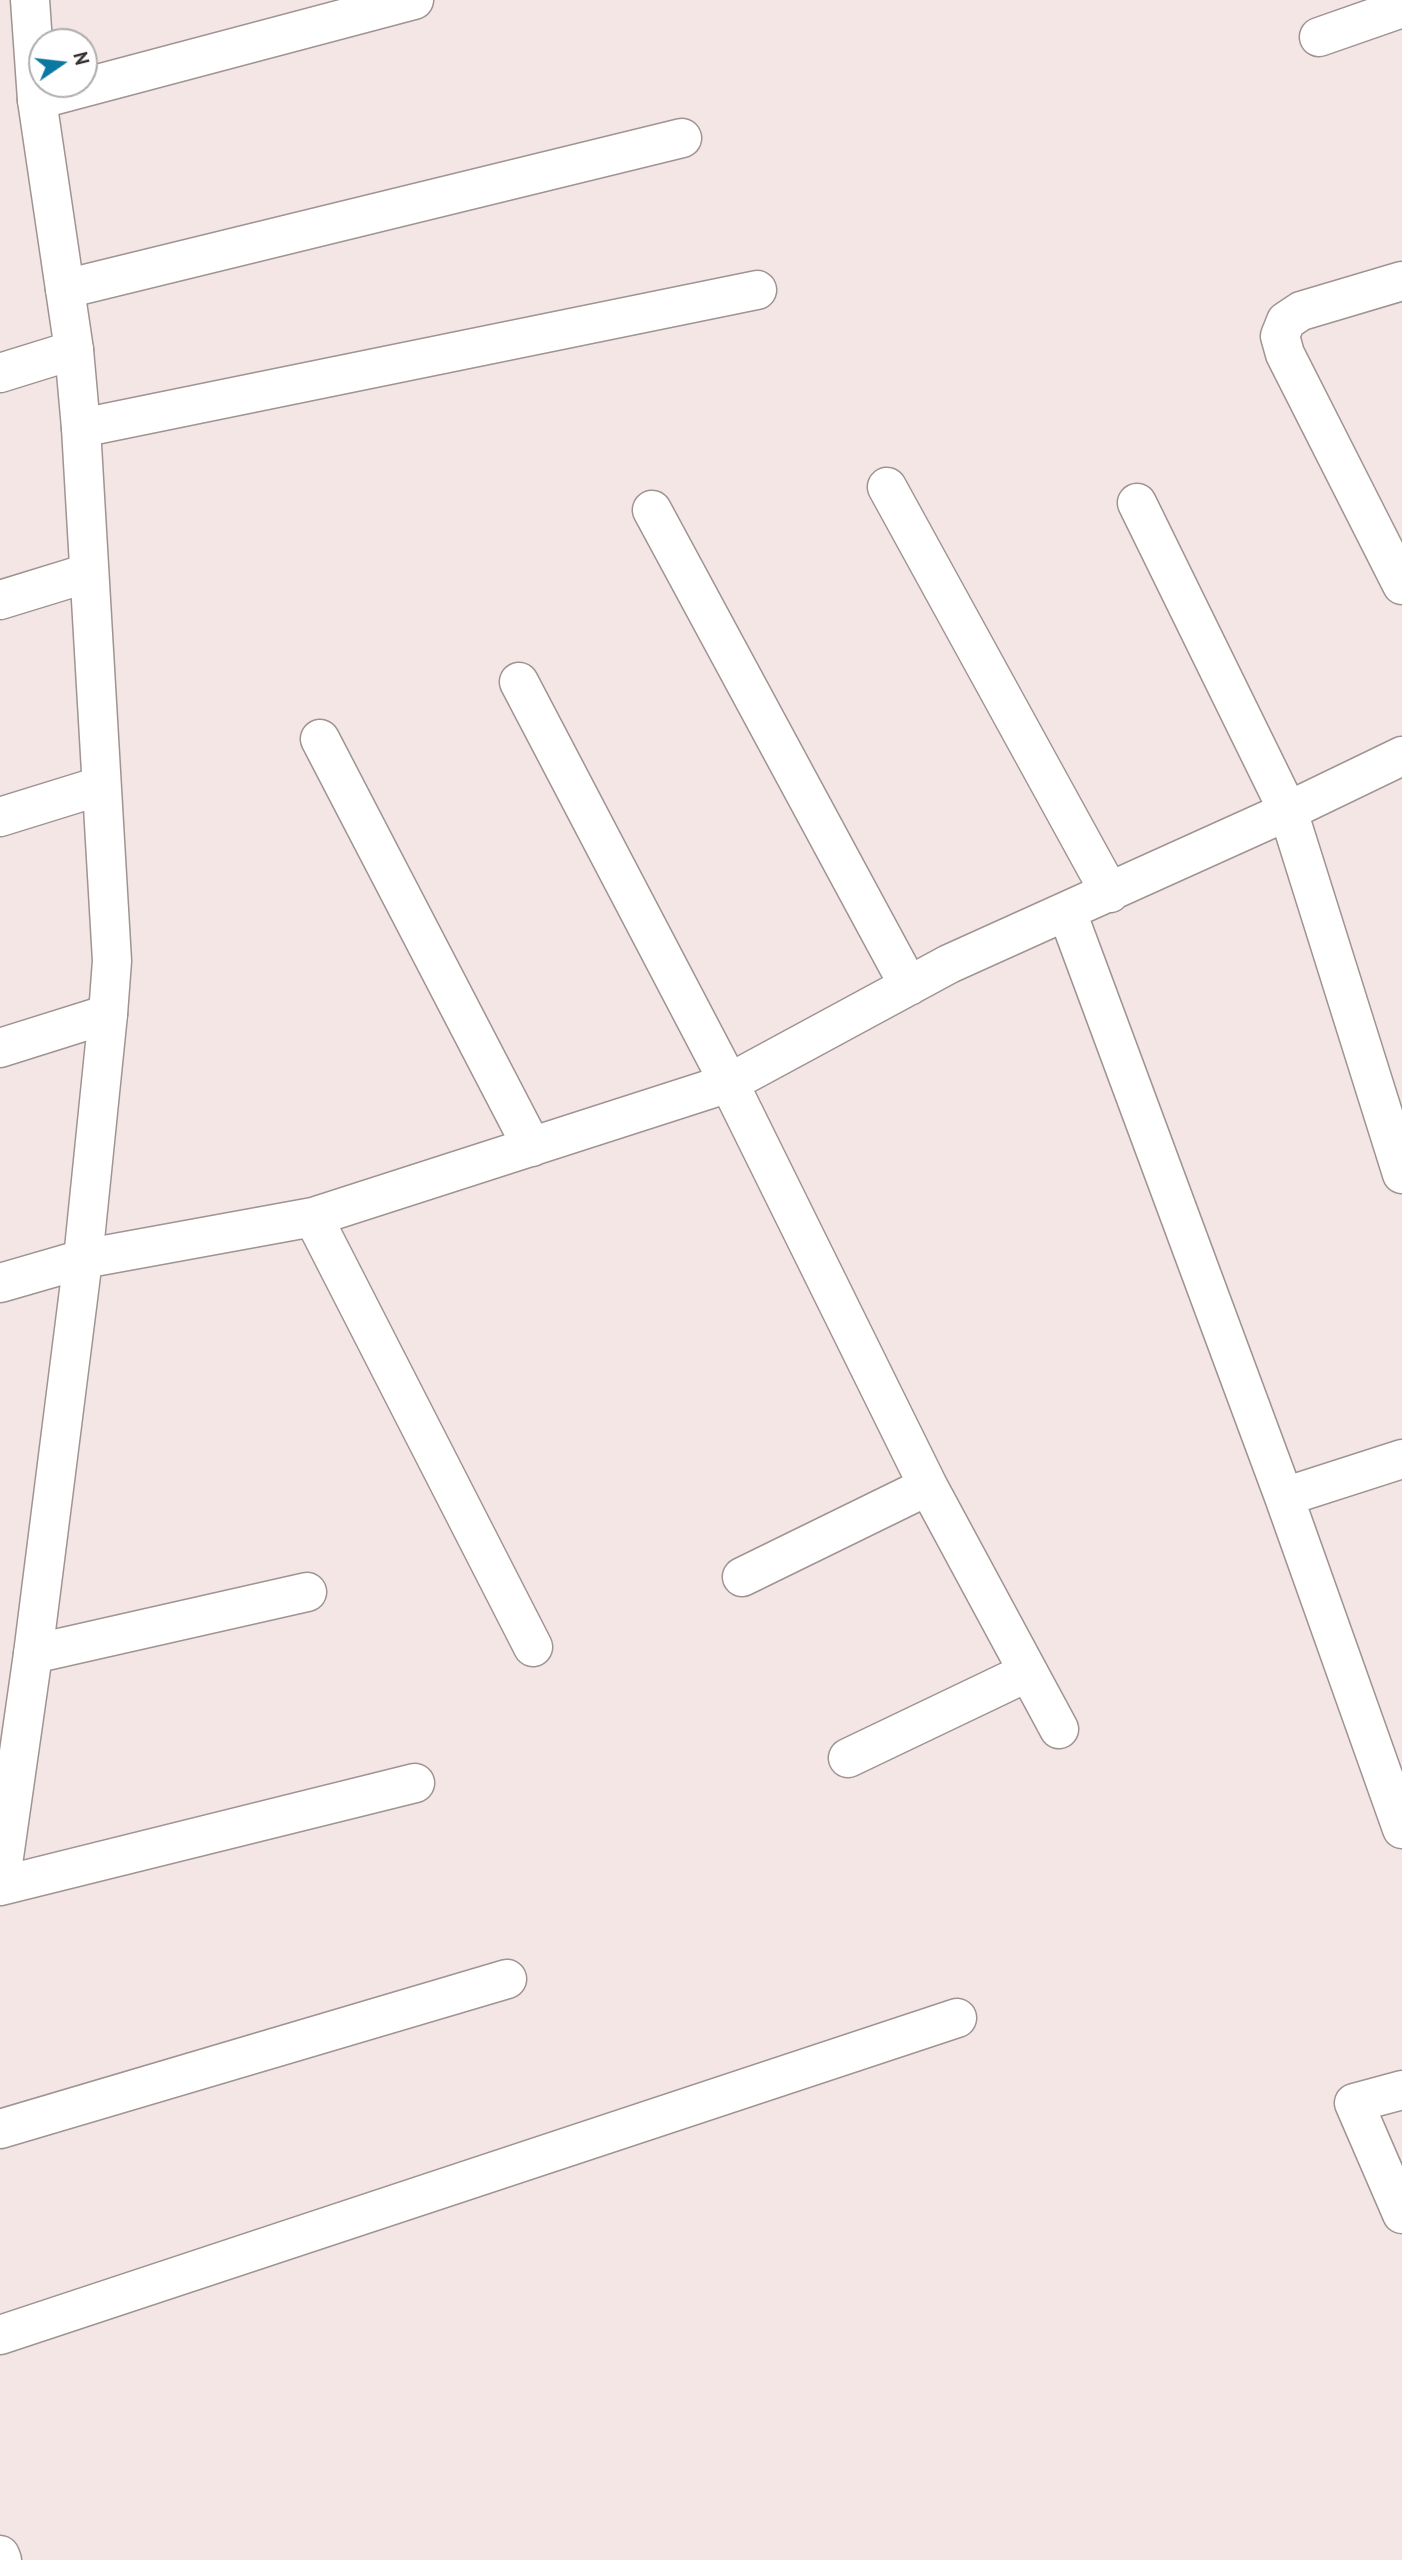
<!DOCTYPE html>
<html>
<head>
<meta charset="utf-8">
<style>
  body { margin:0 }
  #map { position:relative; width:1402px; height:2560px; overflow:hidden; background:#f3e6e5; font-family:"PT Sans",sans-serif }
  canvas { display:block }
  .north { position:absolute; left:28px; top:28px; width:70px; height:70px; box-sizing:border-box; background:#fff; border:2px solid #afadad; border-radius:50%; rotate:76deg; font-size:19px; font-weight:700; line-height:28px; text-align:center; color:#363131 }
  .north::after { content:''; display:block; margin:auto; width:24px; height:32px; background:#0b78a2; clip-path:polygon(50% 0,100% 100%,50% 72%,0 100%) }
</style>
</head>
<body>
<div id="map">
<canvas width="1402" height="2560"></canvas>
<div class="north">N</div>
</div>
<script>
const ctx = document.querySelector('canvas').getContext('2d');
ctx.lineJoin = 'round';
function toPath(rows) {
  const path = new Path2D();
  for (const r of rows) {
    path.moveTo(r[0], r[1]);
    for (let i = 2; i < r.length; i += 2) path.lineTo(r[i], r[i + 1]);
  }
  return path;
}
function stroke(path, color, width, dash) {
  ctx.strokeStyle = color;
  ctx.lineWidth = width;
  ctx.lineCap = dash ? 'butt' : 'round';
  ctx.setLineDash(dash || []);
  ctx.stroke(path);
}
const street = toPath([
  [1319,37,1402,8],
  [37,100,414,0],
  [1402,281,1301,311,1286,321,1280,336,1285,354,1402,585],
  [65,289,682,138],
  [0,373,74,350],
  [81,428,757,290],
  [887,487,1110,893],
  [1137,503,1288,811,1402,1174],
  [652,510,909,986],
  [0,600,88,573],
  [519,682,729,1083,928,1486,1059,1729],
  [320,739,532,1147],
  [0,817,100,786],
  [1067,912,1284,1497,1402,1829],
  [0,1048,108,1014],
  [313,1217,533,1647],
  [0,1283,83,1259,313,1217,729,1083,949,964,1288,811,1402,756],
  [1284,1497,1402,1459],
  [742,1577,928,1486],
  [33,1654,307,1592],
  [848,1758,1028,1672],
  [0,1886,415,1783],
  [1402,2090,1354,2103,1402,2214],
  [0,2129,507,1979],
  [0,2335,957,2018]
]);
const secondary = toPath([
  [0,1885,33,1654,83,1259,108,1014,112,961,81,428,74,350,37,100,30,0],
  [0,2555,2,2560]
]);
stroke(street, '#a09493', 41);
stroke(secondary, '#a09493', 41);
stroke(street, '#fff', 38);
stroke(secondary, '#fff', 38);
</script>
</body>
</html>
